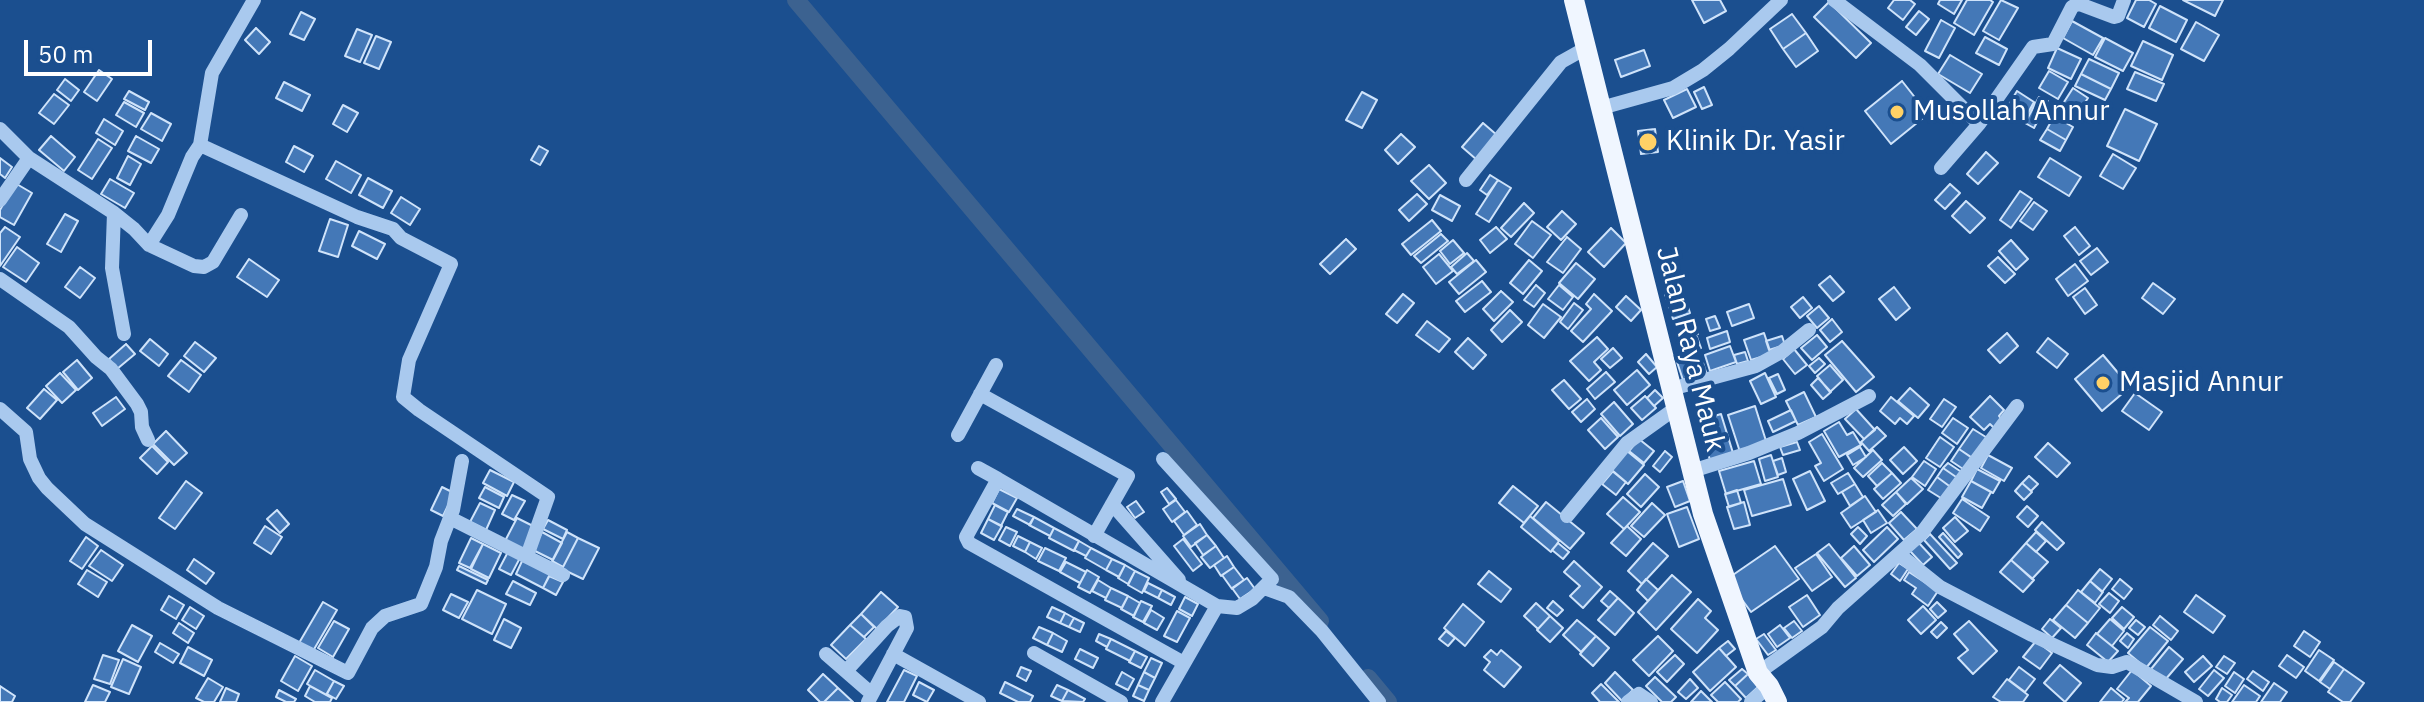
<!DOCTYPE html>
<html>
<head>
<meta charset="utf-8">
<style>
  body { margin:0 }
  #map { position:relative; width:2424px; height:702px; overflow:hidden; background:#1b4f8f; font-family:"IBM Plex Sans",sans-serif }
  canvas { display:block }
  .scale { position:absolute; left:24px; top:40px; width:128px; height:36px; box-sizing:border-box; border:4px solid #fff; border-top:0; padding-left:10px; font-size:24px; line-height:28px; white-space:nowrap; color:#fff; -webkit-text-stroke:6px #1b4f8f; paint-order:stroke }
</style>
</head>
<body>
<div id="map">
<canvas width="2424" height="702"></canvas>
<div class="scale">50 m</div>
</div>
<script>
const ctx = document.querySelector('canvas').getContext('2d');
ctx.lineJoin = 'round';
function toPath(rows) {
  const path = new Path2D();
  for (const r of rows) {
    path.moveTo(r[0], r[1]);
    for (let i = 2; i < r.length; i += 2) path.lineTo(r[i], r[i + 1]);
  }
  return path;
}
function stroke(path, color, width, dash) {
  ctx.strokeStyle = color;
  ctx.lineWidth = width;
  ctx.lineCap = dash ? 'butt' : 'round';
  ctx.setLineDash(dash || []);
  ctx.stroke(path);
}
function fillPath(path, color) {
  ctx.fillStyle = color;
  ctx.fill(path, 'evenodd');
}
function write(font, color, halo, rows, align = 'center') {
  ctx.font = font + ' "IBM Plex Sans",sans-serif';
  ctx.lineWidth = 8;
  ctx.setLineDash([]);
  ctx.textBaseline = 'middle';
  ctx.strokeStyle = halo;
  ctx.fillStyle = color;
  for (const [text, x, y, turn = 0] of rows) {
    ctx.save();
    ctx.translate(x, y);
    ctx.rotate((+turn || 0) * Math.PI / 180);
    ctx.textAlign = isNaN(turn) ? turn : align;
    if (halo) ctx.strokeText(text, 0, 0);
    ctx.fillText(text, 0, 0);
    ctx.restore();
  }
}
stroke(toPath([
  [796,0,1320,621],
  [1368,678,1388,702]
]), '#3c6290', 18);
const building = toPath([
  [1692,0,1720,0,1726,11,1704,23,1692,0],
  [1894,0,1910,0,1915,4,1903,20,1888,8,1894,0],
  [1940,0,1962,0,1954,14,1938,4,1940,0],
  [1967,0,1990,0,1993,2,1974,35,1954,23,1967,0],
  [2001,0,2018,8,1999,40,1983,31,2001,0],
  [2136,0,2149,0,2156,4,2144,27,2127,18,2136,0],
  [2183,0,2223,0,2215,16,2183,0],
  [1829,2,1871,43,1856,58,1814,17,1829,2],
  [2160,6,2187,20,2176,42,2149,28,2160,6],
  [1919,11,1929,19,1916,35,1906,27,1919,11],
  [301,12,315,19,304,40,290,34,301,12],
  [1792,14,1806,33,1783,49,1770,29,1792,14],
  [1941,20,1955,28,1939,58,1925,51,1941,20],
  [2072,21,2103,38,2093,55,2063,38,2072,21],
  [2196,22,2219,35,2204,61,2181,49,2196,22],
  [256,28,270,42,259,54,245,40,256,28],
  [357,29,372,35,360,62,345,56,357,29],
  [1806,33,1818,51,1796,67,1783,49,1806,33],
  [376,36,391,42,379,69,364,63,376,36],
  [1985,37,2007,49,1999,65,1976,53,1985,37],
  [2105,38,2133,53,2123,71,2095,57,2105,38],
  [2143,41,2173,55,2162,80,2131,66,2143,41],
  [2057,48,2081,59,2071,79,2048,68,2057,48],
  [1644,50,1650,66,1621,77,1615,60,1644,50],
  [1950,55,1982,74,1970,93,1938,74,1950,55],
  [2089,59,2119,73,2111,89,2081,74,2089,59],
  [99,70,112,79,97,101,84,92,99,70],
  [2049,71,2068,82,2058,99,2039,88,2049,71],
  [2135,72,2164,84,2156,101,2127,89,2135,72],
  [2081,74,2111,89,2105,100,2075,86,2081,74],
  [65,79,79,90,71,101,57,90,65,79],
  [1902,81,1928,114,1891,144,1865,111,1902,81],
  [284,82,310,95,302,111,276,98,284,82],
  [1704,87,1712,105,1702,109,1694,92,1704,87],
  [2073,88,2088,98,2072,122,2057,113,2073,88],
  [1687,89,1696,107,1673,118,1664,100,1687,89],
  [129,91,149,102,145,110,124,99,129,91],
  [2017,91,2034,102,2023,122,2005,111,2017,91],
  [1362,92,1377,100,1362,128,1346,120,1362,92],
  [54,94,69,105,54,124,39,113,54,94],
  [2039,97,2048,101,2034,128,2025,123,2039,97],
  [124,102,144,113,136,127,116,115,124,102],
  [343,105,358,113,347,132,333,124,343,105],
  [2125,109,2157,124,2139,161,2107,146,2125,109],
  [151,113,171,124,162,141,141,129,151,113],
  [2054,116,2073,127,2066,140,2047,129,2054,116],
  [104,119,123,131,115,145,96,133,104,119],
  [1483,123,1498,136,1477,160,1462,147,1483,123],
  [1655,129,1658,152,1641,154,1638,131,1655,129],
  [2047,129,2066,140,2060,151,2040,140,2047,129],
  [1401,134,1415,147,1398,164,1385,150,1401,134],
  [51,136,75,157,64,171,39,150,51,136],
  [136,136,159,149,151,163,128,151,136,136],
  [98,139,112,148,92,179,78,170,98,139],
  [294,146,313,156,304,172,286,162,294,146],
  [539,146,548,151,540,165,531,160,539,146],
  [1986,152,1998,163,1978,184,1967,174,1986,152],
  [2113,154,2136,168,2123,189,2100,176,2113,154],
  [128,156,141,164,130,185,117,178,128,156],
  [0,158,12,167,5,178,0,174,0,158],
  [2050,158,2081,177,2069,196,2038,177,2050,158],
  [336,161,361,175,351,193,326,179,336,161],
  [1429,165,1446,183,1429,199,1411,181,1429,165],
  [1490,175,1498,180,1487,195,1480,190,1490,175],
  [368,178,392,191,383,208,359,195,368,178],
  [110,179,134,193,125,208,101,194,110,179],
  [1498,180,1511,188,1489,222,1476,214,1498,180],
  [15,183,32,193,14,225,0,217,0,210,15,183],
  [1950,184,1960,193,1945,209,1935,200,1950,184],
  [2020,191,2032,199,2011,228,2000,220,2020,191],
  [1417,194,1427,204,1409,221,1399,210,1417,194],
  [1440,195,1460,206,1452,221,1432,210,1440,195],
  [401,197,420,209,410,225,391,213,401,197],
  [1966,201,1985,218,1970,233,1952,216,1966,201],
  [2034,202,2047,211,2033,230,2020,221,2034,202],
  [1524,203,1534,213,1511,237,1501,228,1524,203],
  [1562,211,1576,224,1561,240,1547,227,1562,211],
  [65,214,78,221,61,252,47,244,65,214],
  [330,219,348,225,338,257,319,251,330,219],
  [1432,220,1441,231,1411,255,1402,244,1432,220],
  [1532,221,1551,235,1533,258,1515,244,1532,221],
  [5,227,20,237,0,266,0,233,5,227],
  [1496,227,1507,239,1490,253,1480,240,1496,227],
  [2075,227,2090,246,2079,255,2064,236,2075,227],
  [1611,228,1626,243,1604,267,1588,252,1611,228],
  [359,231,385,244,377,259,352,246,359,231],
  [1441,234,1448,241,1421,263,1414,256,1441,234],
  [1567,237,1581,249,1563,273,1547,262,1567,237],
  [1346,239,1356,249,1330,274,1320,264,1346,239],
  [1453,240,1464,253,1450,264,1440,251,1453,240],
  [2011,240,2028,259,2016,270,1999,251,2011,240],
  [17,247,39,263,26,282,3,267,17,247],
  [2097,248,2108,262,2091,275,2080,261,2097,248],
  [1467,253,1474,261,1457,274,1451,267,1467,253],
  [1439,254,1453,271,1436,284,1423,267,1439,254],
  [1998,257,2015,274,2005,283,1988,266,1998,257],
  [249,259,279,280,267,297,237,277,249,259],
  [1476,260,1486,272,1459,294,1449,282,1476,260],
  [1529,260,1542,271,1523,294,1510,283,1529,260],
  [1576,263,1595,279,1578,299,1559,283,1576,263],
  [2075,264,2088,281,2068,296,2056,279,2075,264],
  [80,267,95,278,80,298,65,287,80,267],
  [1830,276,1844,292,1833,301,1819,285,1830,276],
  [1482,281,1491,292,1465,312,1456,301,1482,281],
  [2153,283,2175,299,2163,314,2142,298,2153,283],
  [1536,285,1545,293,1534,307,1524,300,1536,285],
  [1559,285,1573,297,1563,310,1548,299,1559,285],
  [1894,287,1910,308,1896,320,1879,299,1894,287],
  [2085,288,2097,305,2085,314,2073,297,2085,288],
  [1682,289,1690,313,1673,319,1665,294,1682,289],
  [1501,291,1513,302,1494,321,1483,309,1501,291],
  [1403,294,1414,303,1397,323,1386,314,1403,294],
  [1594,294,1612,311,1583,342,1571,331,1591,309,1586,304,1594,294],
  [1626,296,1641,310,1631,321,1616,307,1626,296],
  [1803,297,1812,308,1800,318,1791,307,1803,297],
  [1574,303,1583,310,1568,329,1560,322,1574,303],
  [1543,304,1561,317,1544,338,1528,325,1543,304],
  [1749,304,1754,318,1732,326,1727,312,1749,304],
  [1819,306,1829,318,1817,328,1807,316,1819,306],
  [1510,310,1522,322,1502,342,1491,330,1510,310],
  [1715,316,1720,328,1710,331,1706,319,1715,316],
  [1693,319,1698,334,1686,338,1681,323,1693,319],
  [1832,319,1842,332,1830,342,1820,330,1832,319],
  [1427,321,1450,339,1439,352,1416,335,1427,321],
  [1727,331,1730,342,1710,349,1707,338,1727,331],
  [1764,333,1771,354,1751,360,1744,340,1764,333],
  [2007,333,2018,346,2000,363,1988,350,2007,333],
  [1817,335,1827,347,1812,360,1801,348,1817,335],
  [1782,336,1785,345,1769,350,1766,341,1782,336],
  [1597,337,1608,349,1594,362,1601,370,1589,381,1570,361,1597,337],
  [1697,337,1701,348,1690,352,1686,341,1697,337],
  [1468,338,1486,355,1473,369,1455,352,1468,338],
  [2048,338,2068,354,2057,368,2037,352,2048,338],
  [150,339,168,354,159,366,140,351,150,339],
  [1842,341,1874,377,1856,392,1825,355,1842,341],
  [195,342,216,358,204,372,184,356,195,342],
  [126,344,135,354,117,369,109,359,126,344],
  [1730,346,1736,362,1710,371,1705,355,1730,346],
  [1613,348,1622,358,1610,368,1601,359,1613,348],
  [1794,349,1807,365,1795,374,1783,359,1794,349],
  [1745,352,1748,361,1737,364,1734,355,1745,352],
  [1646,354,1657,367,1649,374,1638,362,1646,354],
  [2103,355,2130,387,2102,411,2075,379,2103,355],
  [1693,356,1696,365,1703,363,1706,372,1683,380,1677,362,1693,356],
  [1819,358,1825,364,1815,373,1809,366,1819,358],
  [77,360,92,378,78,390,63,372,77,360],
  [181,360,201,375,189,392,168,376,181,360],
  [1830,365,1843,380,1830,392,1817,376,1830,365],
  [1637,370,1650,385,1627,405,1614,390,1637,370],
  [1606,372,1615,382,1595,399,1587,389,1606,372],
  [60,373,76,390,62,403,46,386,60,373],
  [1765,373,1776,397,1761,404,1750,381,1765,373],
  [1778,374,1785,390,1777,394,1769,378,1778,374],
  [1818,378,1831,392,1823,399,1811,385,1818,378],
  [1564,380,1581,399,1569,409,1552,390,1564,380],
  [1910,388,1929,405,1918,418,1898,401,1910,388],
  [44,389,57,400,40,419,27,408,44,389],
  [1655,390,1663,398,1654,406,1647,398,1655,390],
  [1804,392,1816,417,1798,425,1786,401,1804,392],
  [2135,393,2162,412,2149,430,2122,411,2135,393],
  [1645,396,1656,408,1642,420,1631,408,1645,396],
  [1990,396,2004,410,1999,416,2002,420,1994,428,1990,424,1984,430,1970,417,1990,396],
  [116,397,125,409,102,426,93,413,116,397],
  [1891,397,1914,416,1907,424,1900,418,1895,424,1880,411,1891,397],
  [1587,399,1595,409,1581,422,1572,412,1587,399],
  [1944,399,1956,407,1942,427,1930,419,1944,399],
  [1614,402,1633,424,1620,436,1601,414,1614,402],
  [1755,406,1767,444,1740,452,1728,415,1755,406],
  [1856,409,1875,430,1864,439,1845,419,1856,409],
  [1791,410,1796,421,1773,432,1768,421,1791,410],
  [1721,414,1733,453,1710,460,1698,421,1721,414],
  [1601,418,1618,437,1605,449,1588,430,1601,418],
  [1953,418,1968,428,1957,444,1942,433,1953,418],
  [1839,422,1847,435,1853,432,1861,445,1839,457,1824,431,1839,422],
  [1877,427,1886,436,1869,451,1861,442,1877,427],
  [1973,429,1989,439,1975,460,1959,449,1973,429],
  [166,431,187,453,174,465,153,444,166,431],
  [1822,434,1843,469,1824,481,1815,466,1821,463,1809,442,1822,434],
  [1940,437,1954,447,1940,467,1926,458,1940,437],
  [1639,439,1654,451,1644,463,1629,451,1639,439],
  [1797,442,1800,450,1783,455,1780,447,1797,442],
  [2048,443,2070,463,2057,477,2035,457,2048,443],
  [152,446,168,462,157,474,140,458,152,446],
  [1860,447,1866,457,1853,465,1847,455,1860,447],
  [1904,447,1917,461,1903,474,1890,460,1904,447],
  [1959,449,1974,459,1966,471,1951,461,1959,449],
  [1873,450,1882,460,1863,477,1854,468,1873,450],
  [1627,451,1644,465,1628,484,1611,470,1627,451],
  [1665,451,1672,457,1660,472,1653,466,1665,451],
  [1771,455,1778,477,1765,481,1759,459,1771,455],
  [1988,455,2012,468,2004,481,1981,468,1988,455],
  [1782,458,1786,472,1778,475,1773,461,1782,458],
  [1754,461,1761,484,1726,494,1719,471,1754,461],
  [1924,461,1936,469,1925,486,1912,477,1924,461],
  [1882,463,1892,473,1877,486,1868,476,1882,463],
  [1948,463,1963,473,1959,479,1943,468,1948,463],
  [1943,468,1959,479,1952,488,1937,477,1943,468],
  [1977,469,2000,481,1993,493,1971,481,1977,469],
  [490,470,514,482,507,496,483,483,490,470],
  [1613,471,1626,482,1616,495,1602,484,1613,471],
  [1810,471,1825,501,1807,510,1793,479,1810,471],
  [1848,473,1855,484,1838,494,1831,483,1848,473],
  [1892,473,1901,483,1883,499,1874,489,1892,473],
  [1645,474,1659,487,1641,507,1627,494,1645,474],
  [2029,476,2038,484,2031,491,2022,483,2029,476],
  [1937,477,1952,488,1944,500,1928,490,1937,477],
  [1911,478,1923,489,1907,504,1896,492,1911,478],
  [1783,479,1791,505,1752,516,1744,490,1783,479],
  [186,481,202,493,175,529,159,518,186,481],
  [1683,481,1690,501,1675,507,1667,487,1683,481],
  [1971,481,1991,492,1982,508,1962,497,1971,481],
  [2022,483,2032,492,2024,500,2015,491,2022,483],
  [1855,484,1863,497,1850,506,1842,492,1855,484],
  [1513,486,1538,506,1524,523,1499,503,1513,486],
  [442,487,454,493,443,516,431,510,442,487],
  [485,487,504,497,499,508,479,498,485,487],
  [1167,488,1176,499,1169,504,1161,492,1167,488],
  [999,489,1017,498,1009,512,992,503,999,489],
  [1737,490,1741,503,1729,507,1725,494,1737,490],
  [1896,492,1906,504,1893,516,1882,505,1896,492],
  [512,495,525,501,514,520,502,514,512,495],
  [1865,496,1876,512,1851,528,1841,513,1865,496],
  [1623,497,1640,512,1624,529,1607,514,1623,497],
  [1962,499,1989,517,1980,531,1953,513,1962,499],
  [1176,500,1185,512,1172,522,1163,509,1176,500],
  [1136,501,1144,512,1135,518,1127,507,1136,501],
  [1546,502,1584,533,1570,549,1533,518,1546,502],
  [1744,502,1750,525,1734,529,1727,507,1744,502],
  [480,503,495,510,486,530,470,522,480,503],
  [1652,503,1665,515,1644,537,1631,526,1652,503],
  [995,505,1008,512,1001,526,988,519,995,505],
  [2027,506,2038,516,2028,527,2017,517,2027,506],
  [1687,507,1699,539,1679,547,1667,514,1687,507],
  [1017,509,1034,517,1030,525,1013,516,1017,509],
  [277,510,289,524,280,533,267,519,277,510],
  [1878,510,1887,523,1871,533,1863,520,1878,510],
  [1187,511,1197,525,1184,535,1174,521,1187,511],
  [1901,512,1917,529,1904,540,1889,523,1901,512],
  [1530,516,1559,541,1551,552,1521,527,1530,516],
  [1034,517,1054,528,1050,536,1029,525,1034,517],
  [1955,517,1968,531,1955,542,1943,528,1955,517],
  [517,518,535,527,524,550,505,541,517,518],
  [988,519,1002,526,994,540,981,533,988,519],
  [548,520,567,530,563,539,543,529,548,520],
  [2042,522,2064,543,2057,550,2035,530,2042,522],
  [1200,524,1207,535,1191,547,1183,536,1200,524],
  [265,526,282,537,271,554,254,543,265,526],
  [1627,526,1641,539,1626,556,1611,543,1627,526],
  [1006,527,1017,532,1010,546,999,540,1006,527],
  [1858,527,1867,536,1860,544,1851,534,1858,527],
  [1887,527,1898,539,1874,562,1863,550,1887,527],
  [1054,528,1079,541,1074,551,1049,538,1054,528],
  [542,532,562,543,553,560,533,550,542,532],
  [567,532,578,538,563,567,552,561,567,532],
  [2036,532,2046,541,2036,552,2026,543,2036,532],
  [1943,533,1962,554,1958,558,1939,537,1943,533],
  [1930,534,1957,563,1950,569,1924,540,1930,534],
  [1207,535,1216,546,1203,555,1195,543,1207,535],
  [1018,536,1030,542,1025,552,1013,546,1018,536],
  [86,537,98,546,82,569,70,561,86,537],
  [471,538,483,544,470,568,459,563,471,538],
  [578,538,599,548,583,579,562,569,578,538],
  [1183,539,1202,564,1193,571,1174,546,1183,539],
  [1079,541,1091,548,1086,556,1074,550,1079,541],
  [1030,542,1042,548,1036,559,1025,552,1030,542],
  [1558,543,1569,552,1563,559,1552,550,1558,543],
  [1653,543,1668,556,1642,584,1628,571,1653,543],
  [1919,543,1932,557,1923,565,1910,551,1919,543],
  [2026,543,2048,562,2032,579,2011,560,2026,543],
  [483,544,501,553,489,578,471,569,483,544],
  [1829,544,1856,578,1845,587,1817,553,1829,544],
  [1216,546,1224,558,1210,568,1201,557,1216,546],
  [1775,546,1799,579,1751,612,1727,579,1775,546],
  [1854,546,1870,565,1857,576,1841,558,1854,546],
  [1045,548,1066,558,1059,571,1038,561,1045,548],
  [1091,548,1112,559,1106,570,1085,558,1091,548],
  [101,550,123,565,112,581,89,566,101,550],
  [509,550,521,556,511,575,499,569,509,550],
  [1816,554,1832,577,1812,591,1795,568,1816,554],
  [1227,556,1234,567,1221,576,1214,565,1227,556],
  [194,559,214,573,206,584,187,570,194,559],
  [523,559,551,573,543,588,516,574,523,559],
  [1112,559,1125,565,1119,577,1106,570,1112,559],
  [2011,560,2034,580,2023,592,2000,572,2011,560],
  [1574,561,1602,587,1583,608,1570,596,1580,586,1564,572,1574,561],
  [1066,562,1086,572,1080,583,1060,572,1066,562],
  [1899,563,1908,569,1900,581,1891,574,1899,563],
  [1125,565,1135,571,1128,584,1118,578,1125,565],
  [459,566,488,580,486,584,457,570,459,566],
  [1234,567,1244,580,1232,589,1222,575,1234,567],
  [2100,569,2112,579,2102,592,2090,581,2100,569],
  [87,570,107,582,98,597,78,584,87,570],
  [1087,570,1099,577,1090,593,1078,587,1087,570],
  [1135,571,1149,578,1142,593,1128,585,1135,571],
  [1489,571,1511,589,1501,602,1478,584,1489,571],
  [1909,572,1938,591,1928,606,1912,594,1916,588,1904,580,1909,572],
  [1672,575,1691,592,1656,630,1638,612,1672,575],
  [549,576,563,582,556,595,543,588,549,576],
  [1247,578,1255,589,1240,599,1232,588,1247,578],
  [1646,579,1658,590,1648,601,1637,590,1646,579],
  [2120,579,2132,589,2124,599,2112,589,2120,579],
  [1098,580,1111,588,1106,598,1092,591,1098,580],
  [513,581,536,593,530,605,506,594,513,581],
  [2090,581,2103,592,2095,603,2081,592,2090,581],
  [1148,583,1162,590,1158,598,1144,591,1148,583],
  [1111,588,1128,596,1122,608,1105,600,1111,588],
  [477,590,506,604,492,634,462,619,477,590],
  [1162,590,1175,597,1171,605,1158,598,1162,590],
  [2078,590,2100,608,2088,623,2066,605,2078,590],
  [1610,591,1618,598,1609,608,1601,601,1610,591],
  [881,592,898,607,877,629,861,614,881,592],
  [2109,593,2119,601,2110,613,2099,604,2109,593],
  [451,594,468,602,459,618,443,610,451,594],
  [1807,595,1820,615,1803,627,1789,607,1807,595],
  [2196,595,2225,616,2213,633,2184,612,2196,595],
  [169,596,184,605,176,619,161,610,169,596],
  [1128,596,1140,603,1134,616,1121,609,1128,596],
  [1185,597,1198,604,1192,616,1179,609,1185,597],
  [1618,598,1634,613,1615,635,1598,620,1618,598],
  [1698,599,1711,611,1705,618,1718,630,1697,653,1671,629,1698,599],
  [1141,601,1152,606,1143,622,1133,617,1141,601],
  [1553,601,1563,610,1557,616,1547,608,1553,601],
  [323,602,337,610,313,651,299,643,323,602],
  [1937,602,1946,611,1938,618,1930,609,1937,602],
  [1536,603,1550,616,1538,629,1524,616,1536,603],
  [1463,604,1484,622,1465,646,1444,628,1463,604],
  [2066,605,2088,623,2075,638,2053,620,2066,605],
  [1923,606,1936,620,1921,634,1908,620,1923,606],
  [190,607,204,616,196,629,182,620,190,607],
  [1052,607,1065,613,1060,623,1047,617,1052,607],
  [2122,607,2134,617,2124,629,2112,618,2122,607],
  [1151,610,1164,618,1157,630,1144,623,1151,610],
  [1177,611,1190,618,1177,642,1164,636,1177,611],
  [1065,613,1074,618,1069,627,1060,623,1065,613],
  [861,614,874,627,864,637,850,625,861,614],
  [1550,616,1563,628,1550,642,1537,630,1550,616],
  [2160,616,2178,631,2171,640,2153,625,2160,616],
  [1074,618,1084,623,1080,632,1069,627,1074,618],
  [504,619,521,628,511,648,494,640,504,619],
  [2050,619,2061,628,2052,638,2042,629,2050,619],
  [2110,619,2124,631,2112,646,2097,634,2110,619],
  [1577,620,1596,636,1581,652,1563,635,1577,620],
  [2136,620,2145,627,2138,635,2129,628,2136,620],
  [334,621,349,629,333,657,318,648,334,621],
  [1794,621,1802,631,1792,638,1784,628,1794,621],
  [1969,621,1997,651,1973,674,1958,658,1968,650,1954,634,1969,621],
  [1941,622,1947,628,1937,638,1931,632,1941,622],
  [179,623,194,633,188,643,173,633,179,623],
  [132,625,152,636,138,662,118,651,132,625],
  [850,625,866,639,846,659,831,645,850,625],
  [1780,625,1790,638,1777,647,1768,634,1780,625],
  [1039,627,1053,633,1047,645,1033,638,1039,627],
  [2150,627,2168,641,2146,668,2128,653,2150,627],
  [1446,631,1455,638,1448,646,1439,639,1446,631],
  [2304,631,2320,642,2310,657,2294,646,2304,631],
  [1053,633,1067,641,1062,652,1047,645,1053,633],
  [2096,633,2118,651,2108,662,2087,645,2096,633],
  [2127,633,2134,639,2128,648,2120,641,2127,633],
  [1099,634,1111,639,1107,647,1096,641,1099,634],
  [1764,634,1776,650,1768,655,1756,639,1764,634],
  [1596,636,1609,648,1593,666,1580,654,1596,636],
  [1658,636,1673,651,1649,676,1633,660,1658,636],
  [1111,639,1135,651,1130,661,1106,649,1111,639],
  [1728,641,1735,649,1726,656,1719,648,1728,641],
  [2036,641,2052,653,2040,669,2023,657,2036,641],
  [160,643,179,654,173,663,155,652,160,643],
  [188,647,212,660,204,676,180,663,188,647],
  [2169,647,2183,659,2165,680,2151,669,2169,647],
  [1719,648,1736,667,1710,691,1693,672,1719,648],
  [1080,649,1098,658,1093,668,1075,659,1080,649],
  [1491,650,1497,655,1501,650,1521,667,1504,687,1484,670,1490,662,1484,657,1491,650],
  [2319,650,2334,660,2319,681,2305,671,2319,650],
  [1135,651,1147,657,1141,668,1129,662,1135,651],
  [103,655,119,660,110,684,94,679,103,655],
  [1675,655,1684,664,1667,682,1657,672,1675,655],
  [2287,655,2304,667,2296,678,2279,666,2287,655],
  [295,656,312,666,298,691,281,681,295,656],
  [2203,656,2212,666,2194,682,2185,672,2203,656],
  [2224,656,2235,663,2227,674,2216,667,2224,656],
  [1151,658,1162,663,1155,678,1144,672,1151,658],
  [123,659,141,667,129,694,111,687,123,659],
  [2334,662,2344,669,2330,689,2320,682,2334,662],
  [2060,665,2081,683,2065,702,2044,683,2060,665],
  [1021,667,1031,671,1026,681,1017,676,1021,667],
  [2019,667,2035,679,2025,692,2009,680,2019,667],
  [1742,669,1748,674,1735,686,1729,680,1742,669],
  [2344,669,2364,683,2350,702,2343,702,2328,692,2344,669],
  [315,670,334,681,326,695,307,684,315,670],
  [904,670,917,676,904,702,887,702,904,670],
  [2132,670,2151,686,2138,702,2125,702,2129,698,2117,689,2132,670],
  [2214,670,2224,678,2208,696,2199,689,2214,670],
  [2253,671,2269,682,2263,691,2247,679,2253,671],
  [1122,672,1134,679,1128,690,1116,684,1122,672],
  [1144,672,1155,678,1149,690,1138,685,1144,672],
  [1615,672,1633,690,1622,701,1605,683,1615,672],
  [2234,672,2244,679,2235,693,2225,686,2234,672],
  [823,674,838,688,824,702,820,702,808,690,823,674],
  [1748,674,1758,687,1746,698,1735,686,1748,674],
  [1655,677,1676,697,1671,702,1662,702,1646,686,1655,677],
  [208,678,223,687,214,702,204,702,196,698,208,678],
  [1690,679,1698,688,1686,699,1678,692,1690,679],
  [2007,679,2028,695,2023,702,2001,702,1993,697,2007,679],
  [334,681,344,686,336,699,327,694,334,681],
  [919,682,934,690,927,702,913,695,919,682],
  [1005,682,1033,696,1030,702,1018,702,1000,693,1005,682],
  [1725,682,1741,699,1738,702,1718,702,1711,695,1725,682],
  [2274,683,2287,692,2280,702,2261,702,2274,683],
  [1601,684,1619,702,1600,702,1592,693,1601,684],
  [93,685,110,692,105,702,85,702,93,685],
  [1057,685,1068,690,1062,701,1051,696,1057,685],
  [1138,685,1149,690,1144,701,1133,696,1138,685],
  [2244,685,2260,696,2256,702,2232,702,2244,685],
  [0,686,15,696,12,702,0,702,0,686],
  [310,686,332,698,330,702,315,702,305,696,310,686],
  [226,688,239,694,236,702,220,702,226,688],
  [838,688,853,702,824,702,838,688],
  [2111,688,2124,699,2122,702,2100,702,2111,688],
  [2222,688,2232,695,2227,702,2220,702,2216,699,2222,688],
  [279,690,296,699,294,702,286,702,276,697,279,690],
  [1068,690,1085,699,1083,702,1062,701,1068,690],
  [1701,691,1712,702,1691,702,1701,691]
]);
fillPath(building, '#4478b7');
stroke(building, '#cfe3fa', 2);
stroke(toPath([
  [1834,0,1920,65,1979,124],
  [1601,108,1673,88,1703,70,1729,49,1781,0],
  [0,129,29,158,114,213,134,229,149,245,194,266,204,267,213,262,241,215],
  [200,145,357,217,393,229,401,238,451,264,409,360,403,397,419,410,548,497,527,556],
  [1941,168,1979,124,2033,47,2053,44,2072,7,2077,4,2082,5,2114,17,2118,16,2124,0],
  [1466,180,1561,62,1586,48],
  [0,200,29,158],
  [114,213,112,268,124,334],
  [149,245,168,215,192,157,200,145,212,73,254,0],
  [0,279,69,327,96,357,111,369,137,404,141,412,142,427,148,440],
  [1671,389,1756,366,1783,351,1809,330],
  [980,394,1128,476,1094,536],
  [0,409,26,432,30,459,39,478,47,488,85,524,218,608,348,673,372,628,385,616,421,604,436,567,441,541,453,510,462,461],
  [958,435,996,365],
  [978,468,998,479],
  [1692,471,1749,453,1798,433,1869,396],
  [1112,504,1179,580],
  [1567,516,1627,443,1676,408],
  [450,518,563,575],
  [1900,555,1940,587,2032,635,2097,665,2112,667,2127,662,2196,702],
  [1264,588,1289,597,1322,631,1379,702],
  [1034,653,1121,702],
  [826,654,872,694],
  [893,654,979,702],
  [1184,663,969,543,966,537,998,479,1217,606],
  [846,671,887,626,900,616,905,617,907,628,868,702],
  [1758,673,1822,627,1838,608,1921,534,2017,406],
  [1162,702,1217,606,1237,608,1252,599,1272,579,1163,459],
  [1628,702,1639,694,1651,702],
  [1751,702,1769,686]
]), '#a9c9ee', 14);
stroke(toPath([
  [1574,0,1703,514,1758,673,1769,686,1777,702]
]), '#f0f6ff', 20);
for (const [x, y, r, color] of [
  [1897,112,8,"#ffd166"],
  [1648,142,10,"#ffd166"],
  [2103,383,8,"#ffd166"]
]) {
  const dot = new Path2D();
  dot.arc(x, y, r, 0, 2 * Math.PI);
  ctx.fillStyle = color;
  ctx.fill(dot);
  stroke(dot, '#1b4f8f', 3);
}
write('28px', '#fff', '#1b4f8f', [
  ["Musollah Annur",1913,112],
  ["Klinik Dr. Yasir",1666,142],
  ["Masjid Annur",2119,383]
], 'left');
write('28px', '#fff', '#1b4f8f', [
  ["Jalan Raya Mauk",1690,349,76]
]);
</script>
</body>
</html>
